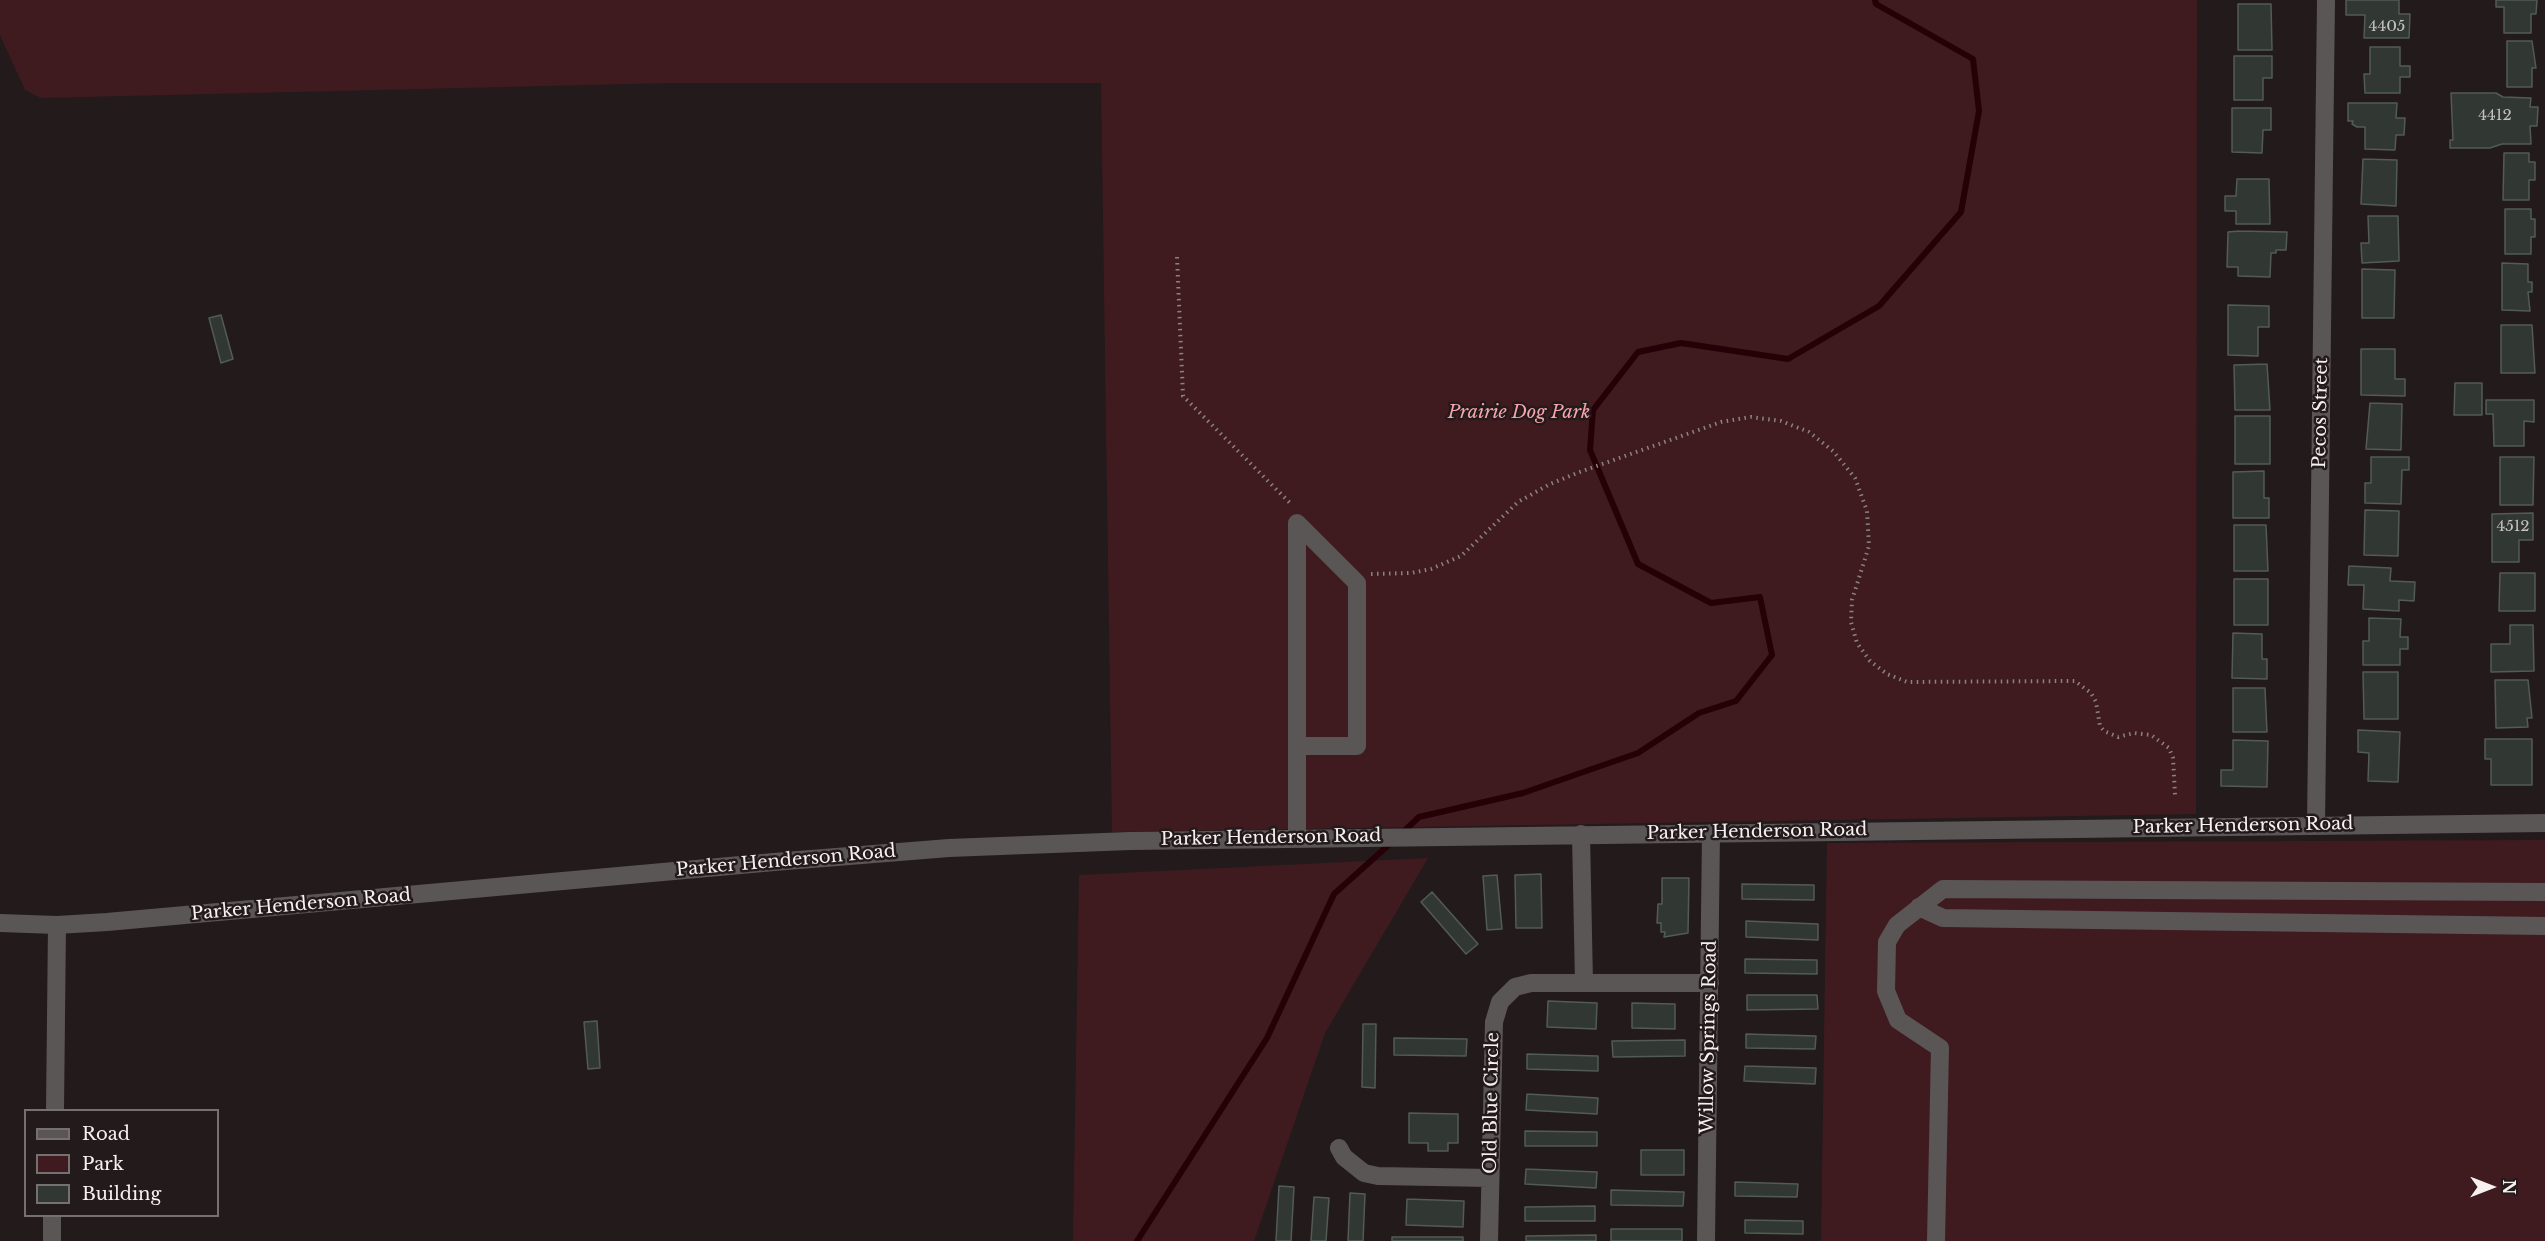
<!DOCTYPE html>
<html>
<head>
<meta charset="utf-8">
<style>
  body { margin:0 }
  #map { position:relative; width:2545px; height:1241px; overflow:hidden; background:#231a1b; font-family:"Libre Baskerville",serif }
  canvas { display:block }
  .legend { position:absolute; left:24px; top:1109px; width:195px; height:108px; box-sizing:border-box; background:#231a1b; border:2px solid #777070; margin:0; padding:8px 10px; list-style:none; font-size:18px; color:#f6f0f0 }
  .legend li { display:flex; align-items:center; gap:12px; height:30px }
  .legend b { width:30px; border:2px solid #777070 }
  .north { position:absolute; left:2461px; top:1157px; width:60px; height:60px; -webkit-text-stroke:4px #231a1b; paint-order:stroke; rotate:90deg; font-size:16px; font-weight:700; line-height:24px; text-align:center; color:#f6f0f0 }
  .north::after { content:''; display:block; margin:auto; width:21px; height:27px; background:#f6f0f0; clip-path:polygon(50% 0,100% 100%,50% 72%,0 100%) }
</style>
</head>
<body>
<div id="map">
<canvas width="2545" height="1241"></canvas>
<ul class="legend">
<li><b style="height:8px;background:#5b5656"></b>Road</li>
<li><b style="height:16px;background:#3f1b20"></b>Park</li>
<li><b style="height:16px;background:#313833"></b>Building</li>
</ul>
<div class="north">N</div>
</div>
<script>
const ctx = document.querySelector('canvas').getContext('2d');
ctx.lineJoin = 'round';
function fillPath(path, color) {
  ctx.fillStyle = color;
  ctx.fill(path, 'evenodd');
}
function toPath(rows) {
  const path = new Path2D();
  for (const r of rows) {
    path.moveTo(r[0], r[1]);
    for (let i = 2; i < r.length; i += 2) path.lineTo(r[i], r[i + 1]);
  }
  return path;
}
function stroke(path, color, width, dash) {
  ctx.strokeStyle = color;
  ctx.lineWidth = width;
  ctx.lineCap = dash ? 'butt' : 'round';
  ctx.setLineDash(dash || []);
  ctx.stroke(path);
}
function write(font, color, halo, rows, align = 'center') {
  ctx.font = font + ' "Libre Baskerville",serif';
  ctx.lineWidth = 5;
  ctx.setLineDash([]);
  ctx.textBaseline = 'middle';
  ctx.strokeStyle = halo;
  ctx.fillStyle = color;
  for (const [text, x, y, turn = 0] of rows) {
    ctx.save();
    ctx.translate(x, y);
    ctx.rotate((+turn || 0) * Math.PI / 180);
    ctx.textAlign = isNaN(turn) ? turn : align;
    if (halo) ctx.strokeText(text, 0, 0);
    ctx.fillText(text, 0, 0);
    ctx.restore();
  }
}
fillPath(toPath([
  [0,0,2197,0,2196,814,1112,832,1101,83,671,83,41,98,25,90,0,35],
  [2545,840,2545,1241,1821,1241,1827,843],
  [1428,858,1325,1033,1254,1241,1073,1241,1079,875]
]), '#3f1b20');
stroke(toPath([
  [1402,833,1419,817,1523,793,1638,753,1699,713,1736,701,1772,655,1760,597,1711,603,1638,564,1590,450,1593,410,1638,352,1681,343,1788,359,1879,306,1961,212,1979,111,1973,59,1876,4,1875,0],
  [1137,1241,1267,1038,1334,894,1392,842]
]), '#250006', 6);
const building = toPath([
  [2346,0,2399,0,2399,14,2410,14,2409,38,2364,38,2365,15,2346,15,2346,0],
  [2496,0,2537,0,2536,14,2531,14,2531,33,2504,33,2504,7,2496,7,2496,0],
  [2238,4,2271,4,2272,50,2238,50,2238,4],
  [2507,41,2532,41,2536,68,2532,68,2532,87,2507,87,2507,41],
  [2370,47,2400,47,2400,66,2410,66,2410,77,2400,77,2400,93,2365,93,2364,74,2370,74,2370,47],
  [2234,56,2272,56,2272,78,2263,78,2263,100,2234,100,2234,56],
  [2451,93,2496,93,2503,97,2531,98,2530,107,2538,107,2537,126,2530,126,2531,144,2502,144,2490,148,2450,148,2450,140,2453,140,2451,93],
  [2348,103,2397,103,2396,118,2405,118,2404,135,2396,135,2395,150,2365,149,2365,127,2357,127,2352,124,2353,121,2348,121,2348,103],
  [2232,108,2271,108,2271,130,2263,130,2262,153,2232,152,2232,108],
  [2504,153,2529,153,2529,162,2535,162,2535,180,2529,180,2529,200,2503,200,2504,153],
  [2363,159,2397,160,2396,206,2361,204,2363,159],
  [2237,179,2269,179,2270,224,2236,224,2236,211,2225,211,2225,196,2236,196,2237,179],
  [2505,209,2531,209,2531,219,2535,219,2535,237,2531,237,2531,254,2505,254,2505,209],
  [2368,216,2398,216,2399,261,2362,263,2361,243,2369,243,2368,216],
  [2239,231,2287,232,2286,250,2276,250,2276,253,2271,253,2270,277,2238,276,2238,267,2227,267,2228,232,2239,231],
  [2502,263,2528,264,2528,282,2532,282,2532,292,2528,292,2530,311,2502,310,2502,263],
  [2362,269,2395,270,2394,318,2362,318,2362,269],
  [2228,305,2269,306,2269,327,2258,327,2258,356,2228,355,2228,305],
  [221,315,233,359,221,363,209,318,221,315],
  [2501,325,2532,325,2535,373,2501,373,2501,325],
  [2361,349,2395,349,2395,379,2405,379,2405,396,2361,395,2361,349],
  [2267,364,2270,410,2235,410,2234,365,2267,364],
  [2455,383,2482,383,2482,415,2454,415,2455,383],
  [2486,400,2534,400,2534,422,2524,421,2524,446,2494,446,2493,414,2486,414,2486,400],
  [2370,403,2402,404,2401,450,2366,449,2370,403],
  [2235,416,2270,416,2270,464,2235,464,2235,416],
  [2371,457,2409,457,2409,470,2402,470,2401,504,2365,503,2365,483,2371,483,2371,457],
  [2500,457,2534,457,2533,505,2500,505,2500,457],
  [2264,471,2264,498,2269,498,2269,518,2233,518,2233,472,2264,471],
  [2365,510,2399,511,2398,556,2364,555,2365,510],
  [2533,513,2533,540,2519,540,2519,562,2492,562,2492,514,2533,513],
  [2234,525,2266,525,2268,571,2234,571,2234,525],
  [2349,566,2391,568,2390,581,2415,582,2414,601,2399,600,2399,611,2363,609,2364,585,2348,585,2349,566],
  [2500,573,2535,573,2535,611,2499,611,2500,573],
  [2234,579,2268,579,2268,625,2234,625,2234,579],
  [2369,618,2401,619,2400,637,2408,637,2408,649,2400,649,2400,665,2363,665,2363,641,2369,641,2369,618],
  [2510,625,2533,625,2534,671,2491,672,2491,644,2510,644,2510,625],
  [2233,633,2262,634,2262,659,2267,659,2267,679,2232,678,2233,633],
  [2363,672,2398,672,2398,719,2364,719,2363,672],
  [2495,680,2528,680,2532,718,2527,718,2528,727,2496,728,2495,680],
  [2233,688,2265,688,2267,732,2233,732,2233,688],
  [2358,730,2400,732,2398,782,2368,781,2369,753,2358,752,2358,730],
  [2485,739,2532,739,2532,785,2491,785,2491,759,2485,759,2485,739],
  [2233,740,2268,741,2267,787,2221,786,2221,770,2233,770,2233,740],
  [1541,874,1542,928,1516,928,1515,875,1541,874],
  [1497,875,1502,929,1487,930,1483,876,1497,875],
  [1662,878,1689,878,1688,933,1664,937,1665,932,1661,932,1661,923,1657,923,1658,904,1662,904,1662,878],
  [1742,884,1814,885,1814,900,1742,899,1742,884],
  [1432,892,1478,944,1466,954,1421,902,1432,892],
  [1746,921,1818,924,1818,940,1746,937,1746,921],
  [1745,959,1817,960,1817,974,1745,973,1745,959],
  [1747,995,1817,995,1818,1009,1747,1010,1747,995],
  [1548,1001,1597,1003,1596,1029,1547,1027,1548,1001],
  [1632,1003,1675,1004,1675,1029,1632,1028,1632,1003],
  [597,1021,600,1068,588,1069,584,1022,597,1021],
  [1363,1024,1376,1024,1375,1088,1362,1087,1363,1024],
  [1746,1034,1816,1036,1815,1049,1746,1048,1746,1034],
  [1394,1038,1467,1039,1466,1056,1394,1055,1394,1038],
  [1685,1040,1685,1056,1613,1057,1612,1041,1685,1040],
  [1527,1054,1598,1056,1598,1071,1527,1069,1527,1054],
  [1745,1066,1816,1068,1815,1084,1744,1081,1745,1066],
  [1527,1094,1598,1098,1597,1114,1526,1110,1527,1094],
  [1409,1113,1458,1114,1458,1143,1448,1143,1448,1151,1428,1151,1428,1143,1409,1143,1409,1113],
  [1525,1131,1597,1132,1597,1146,1525,1146,1525,1131],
  [1641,1150,1684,1150,1684,1175,1641,1175,1641,1150],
  [1526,1169,1597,1172,1596,1188,1525,1184,1526,1169],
  [1735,1182,1798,1184,1797,1197,1735,1196,1735,1182],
  [1279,1186,1294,1187,1291,1241,1276,1241,1279,1186],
  [1611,1190,1684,1192,1683,1206,1611,1205,1611,1190],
  [1350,1193,1365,1194,1363,1241,1348,1241,1350,1193],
  [1314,1197,1329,1198,1326,1241,1311,1241,1314,1197],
  [1407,1199,1464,1201,1463,1227,1406,1225,1407,1199],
  [1595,1206,1595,1221,1525,1221,1525,1207,1595,1206],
  [1745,1220,1803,1221,1803,1234,1745,1233,1745,1220],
  [1611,1229,1682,1229,1682,1241,1611,1241,1611,1229],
  [1596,1235,1596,1241,1526,1241,1526,1236,1596,1235],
  [1392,1237,1463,1237,1463,1241,1392,1241,1392,1237]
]);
fillPath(building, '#313833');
stroke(building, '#535b56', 1.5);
stroke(toPath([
  [1177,257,1183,396,1292,505],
  [1371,574,1411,573,1431,569,1461,556,1518,502,1550,484,1577,473,1721,422,1751,417,1781,421,1809,432,1833,451,1855,478,1867,511,1869,546,1852,600,1851,622,1857,643,1870,661,1887,674,1907,682,2075,681,2091,693,2096,702,2100,726,2104,731,2118,737,2134,733,2151,735,2169,748,2173,758,2175,795]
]), '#8a8383', 4, [1.5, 4.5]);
stroke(toPath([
  [1297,523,1297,837],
  [1297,523,1357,583,1357,746,1297,746],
  [2316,825,2326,0],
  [1581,834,1584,983],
  [1919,907,1943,918,2545,926],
  [0,923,57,925,107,922,774,862,949,848,1130,841,2545,823],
  [55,1110,57,925],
  [1339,1148,1344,1157,1364,1173,1378,1176,1490,1178],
  [52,1241,52,1216],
  [1489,1241,1494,1022,1500,1002,1515,987,1531,983,1710,983],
  [1706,1241,1711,833],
  [1936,1241,1940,1048,1898,1020,1886,991,1887,942,1897,925,1943,889,2545,892]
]), '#5b5656', 18);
write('15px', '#c5c2c1', null, [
  ["4405",2387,27],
  ["4412",2495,116],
  ["4512",2513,527]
]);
write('italic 18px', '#f8a4ac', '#231a1b', [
  ["Prairie Dog Park",1519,413]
]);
write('18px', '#f6f0f0', '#231a1b', [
  ["Pecos Street",2321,413,-89],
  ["Parker Henderson Road",2243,826,-1],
  ["Parker Henderson Road",1757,832,-1],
  ["Parker Henderson Road",1271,838,-1],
  ["Parker Henderson Road",786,861,-5],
  ["Parker Henderson Road",301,905,-5],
  ["Willow Springs Road",1709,1037,-89],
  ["Old Blue Circle",1492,1103,-89]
]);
</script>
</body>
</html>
